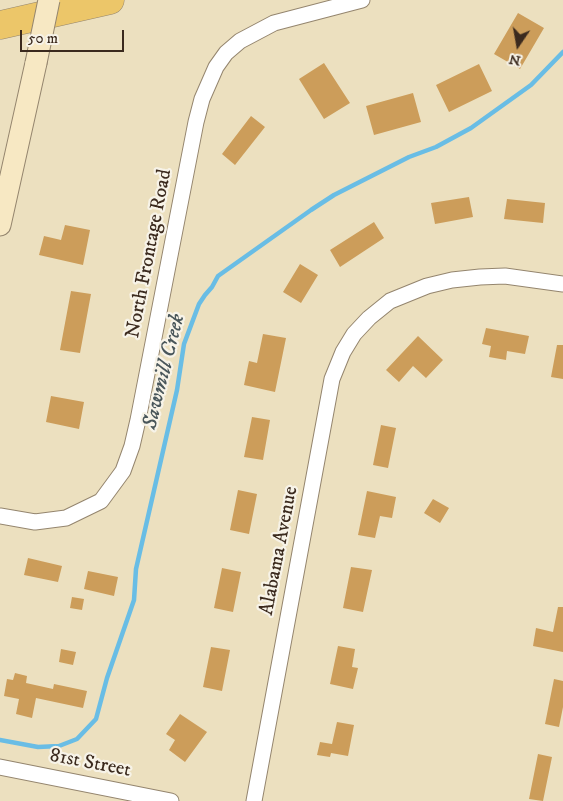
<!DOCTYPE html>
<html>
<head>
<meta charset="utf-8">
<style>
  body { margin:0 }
  #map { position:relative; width:563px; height:801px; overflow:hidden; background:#ece0bf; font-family:"IM FELL DW Pica",serif }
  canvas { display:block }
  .north { position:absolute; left:493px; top:20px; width:50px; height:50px; -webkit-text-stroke:4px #f7f3e8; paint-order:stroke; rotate:192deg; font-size:14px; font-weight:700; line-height:20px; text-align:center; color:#3b2a1e }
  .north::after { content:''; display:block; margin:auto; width:18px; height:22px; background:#3b2a1e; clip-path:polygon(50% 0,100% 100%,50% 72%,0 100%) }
  .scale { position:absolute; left:20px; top:30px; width:104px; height:22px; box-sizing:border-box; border:2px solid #3b2a1e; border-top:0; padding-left:6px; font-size:15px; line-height:18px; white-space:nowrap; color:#3b2a1e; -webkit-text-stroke:4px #f7f3e8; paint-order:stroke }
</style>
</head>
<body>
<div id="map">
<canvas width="563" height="801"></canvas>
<div class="north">N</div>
<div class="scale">50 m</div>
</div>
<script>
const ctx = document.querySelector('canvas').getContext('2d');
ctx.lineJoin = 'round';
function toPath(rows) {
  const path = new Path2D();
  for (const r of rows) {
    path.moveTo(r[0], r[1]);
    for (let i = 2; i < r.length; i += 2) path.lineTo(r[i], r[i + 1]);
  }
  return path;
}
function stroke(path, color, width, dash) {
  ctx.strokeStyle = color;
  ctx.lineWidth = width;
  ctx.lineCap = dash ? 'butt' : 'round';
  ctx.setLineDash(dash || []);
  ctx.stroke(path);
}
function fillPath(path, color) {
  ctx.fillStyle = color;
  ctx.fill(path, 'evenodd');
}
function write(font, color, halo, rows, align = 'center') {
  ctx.font = font + ' "IM FELL DW Pica",serif';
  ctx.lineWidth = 4.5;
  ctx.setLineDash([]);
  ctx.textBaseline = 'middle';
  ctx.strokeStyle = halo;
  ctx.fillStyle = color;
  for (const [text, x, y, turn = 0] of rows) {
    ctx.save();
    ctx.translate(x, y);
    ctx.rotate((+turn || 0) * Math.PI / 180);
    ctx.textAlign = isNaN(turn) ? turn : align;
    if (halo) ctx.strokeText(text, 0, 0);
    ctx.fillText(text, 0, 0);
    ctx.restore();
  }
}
stroke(toPath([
  [0,740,38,747,59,746,77,739,96,719,107,678,134,600,136,569,177,390,184,344,199,304,205,295,212,287,218,276,311,210,334,195,409,157,436,147,471,128,531,85,563,52]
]), '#69bde5', 4.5);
fillPath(toPath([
  [518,13,544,28,520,69,494,54],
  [324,63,350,103,324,119,299,79],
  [479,64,492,91,449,112,436,85],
  [413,93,421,122,374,135,366,106],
  [251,116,265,127,235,165,222,154],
  [469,197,473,217,435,224,431,203],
  [507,199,545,203,543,223,504,219],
  [374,222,384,238,340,267,330,250],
  [65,225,90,230,83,265,39,255,44,236,61,240],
  [300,264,318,275,301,303,283,292],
  [71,291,91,294,80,353,60,350],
  [486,328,529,336,525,354,507,351,506,360,489,357,491,346,482,344],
  [263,334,286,338,275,392,244,385,249,361,257,363],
  [418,336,443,360,426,378,413,366,399,382,386,370],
  [557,345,563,345,563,379,551,377],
  [51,396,84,402,79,429,46,422],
  [252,417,270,420,263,460,244,457],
  [381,425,396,428,388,468,373,465],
  [238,490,257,494,249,534,230,530],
  [367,491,396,497,392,518,380,516,375,538,358,535],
  [433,499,449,508,440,523,424,513],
  [28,558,62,566,58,582,24,575],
  [351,567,372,570,363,612,343,608],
  [222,568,241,572,233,612,214,608],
  [88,571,118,577,114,596,84,589],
  [72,597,84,599,82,610,70,608],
  [558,607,563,607,563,652,533,646,536,628,553,632],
  [338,646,355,649,352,667,358,668,353,689,330,684],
  [211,647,230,650,222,691,203,687],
  [61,649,76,652,73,665,59,662],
  [15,673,27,676,26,683,53,689,54,684,87,691,83,708,36,698,32,718,16,714,19,699,4,696,7,679,13,680],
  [554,679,563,681,563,707,559,727,545,724],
  [180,714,207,732,185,762,169,750,175,740,166,734],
  [337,722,354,725,348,756,331,753,330,757,317,755,320,742,332,744],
  [538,754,552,757,543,801,529,799]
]), '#cc9d5a');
const street = toPath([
  [0,516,35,522,66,518,101,501,123,471,132,446,138,420,196,122,202,99,216,67,226,53,240,41,274,23,362,0],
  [0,767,171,801],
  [254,801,332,379,343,352,354,334,369,318,390,301,427,286,452,280,480,277,505,276,563,284]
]);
const secondary = toPath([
  [0,225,36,63]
]);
const highway = toPath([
  [0,25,110,0]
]);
stroke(street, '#94856e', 17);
stroke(secondary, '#94856e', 23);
stroke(highway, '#94856e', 29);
stroke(street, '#fff', 15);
stroke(secondary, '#f7e8c3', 21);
stroke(highway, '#ecc669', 28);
const secondaryBridge = toPath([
  [36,63,49,0]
]);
stroke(secondaryBridge, '#94856e', 23, []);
stroke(secondaryBridge, '#f7e8c3', 21);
write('20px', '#3b2a1e', '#f7f3e8', [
  ["North Frontage Road",150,254,-79],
  ["Alabama Avenue",280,551,-79],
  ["81st Street",90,764,11]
]);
write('italic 21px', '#49565a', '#f7f3e8', [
  ["Sawmill Creek",165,372,-76]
]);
</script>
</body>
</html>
